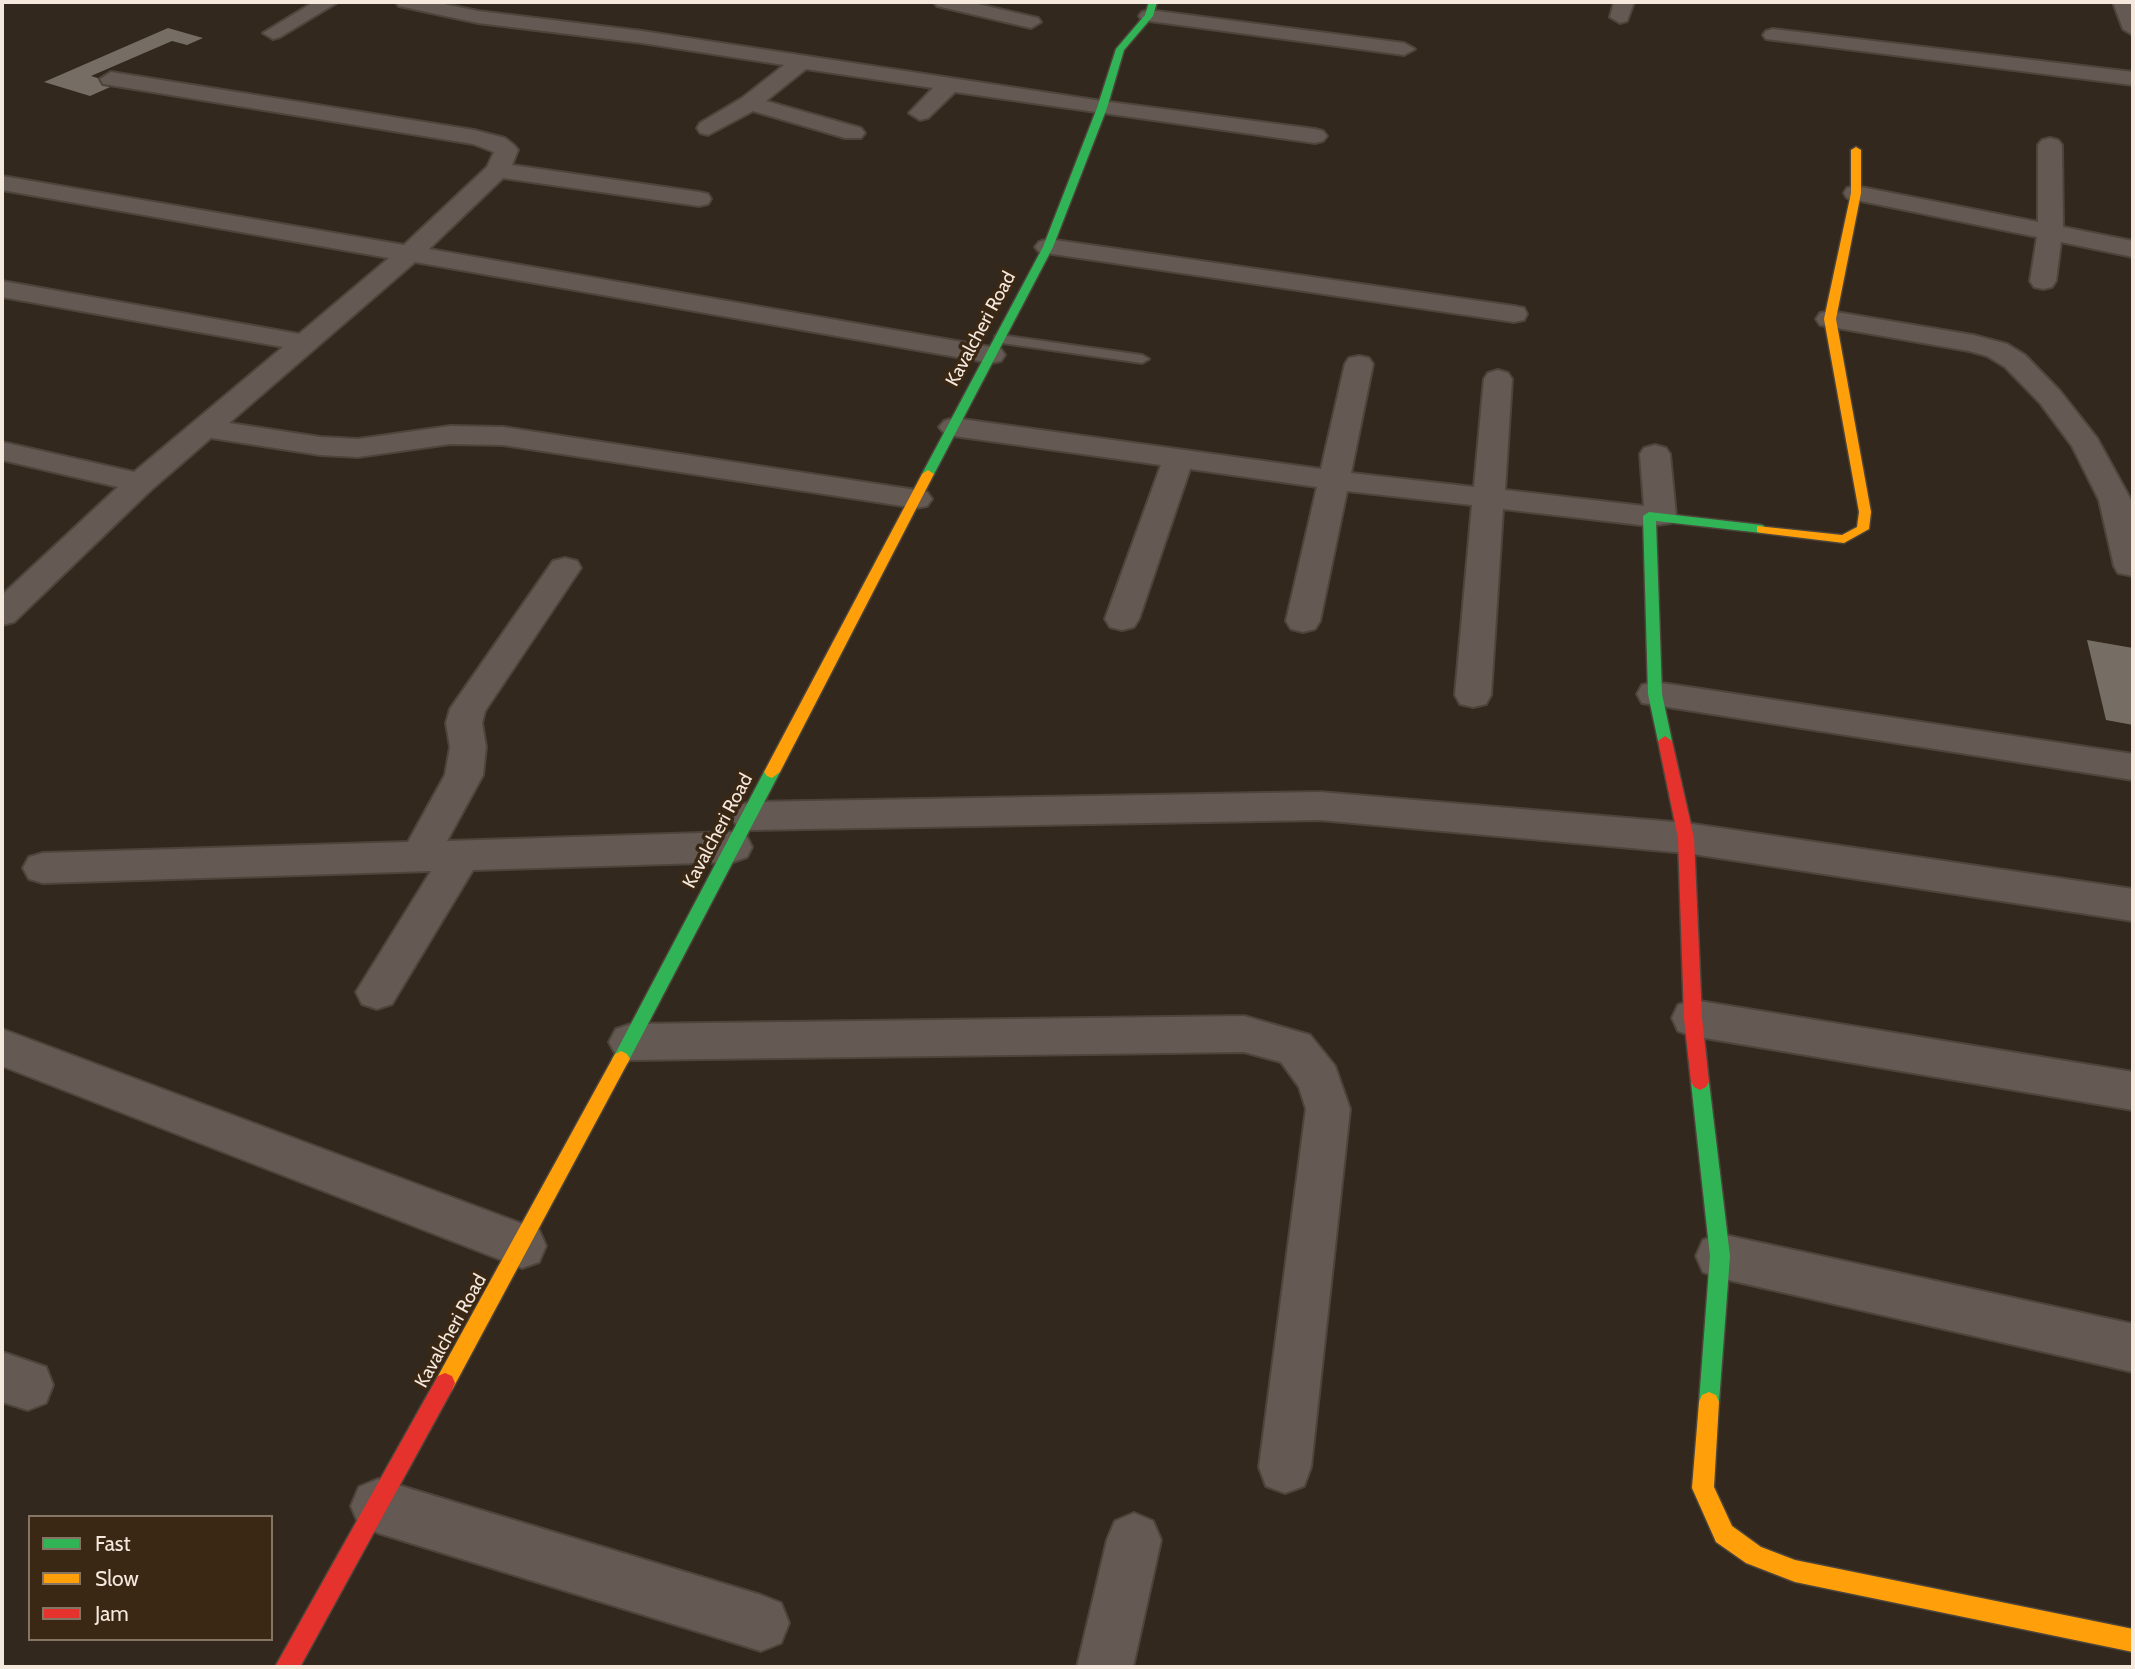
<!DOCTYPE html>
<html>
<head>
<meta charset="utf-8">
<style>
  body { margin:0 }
  #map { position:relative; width:2135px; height:1669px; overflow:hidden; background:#32281d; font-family:Cabin,sans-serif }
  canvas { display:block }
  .frame { position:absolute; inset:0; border:4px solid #f5e8dd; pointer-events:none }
  .legend { position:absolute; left:28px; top:1515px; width:245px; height:126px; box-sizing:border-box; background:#3a2815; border:2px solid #857565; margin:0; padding:9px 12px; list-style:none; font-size:21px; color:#f5e8dd }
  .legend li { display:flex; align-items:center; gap:14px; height:35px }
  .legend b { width:35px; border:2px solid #857565 }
</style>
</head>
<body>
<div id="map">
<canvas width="2135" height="1669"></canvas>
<div class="frame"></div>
<ul class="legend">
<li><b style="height:9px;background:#30b455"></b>Fast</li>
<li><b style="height:9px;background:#ff9f0a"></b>Slow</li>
<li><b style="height:9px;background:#e5322d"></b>Jam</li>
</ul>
</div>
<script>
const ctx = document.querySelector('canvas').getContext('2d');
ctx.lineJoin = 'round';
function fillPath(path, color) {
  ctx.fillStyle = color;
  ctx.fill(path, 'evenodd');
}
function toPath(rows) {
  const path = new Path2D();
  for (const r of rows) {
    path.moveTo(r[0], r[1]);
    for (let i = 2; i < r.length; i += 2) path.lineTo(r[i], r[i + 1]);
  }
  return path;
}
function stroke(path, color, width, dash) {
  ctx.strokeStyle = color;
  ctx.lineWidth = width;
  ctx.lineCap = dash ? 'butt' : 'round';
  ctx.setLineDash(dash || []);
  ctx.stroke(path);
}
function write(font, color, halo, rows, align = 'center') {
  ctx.font = font + ' Cabin,sans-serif';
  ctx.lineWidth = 7;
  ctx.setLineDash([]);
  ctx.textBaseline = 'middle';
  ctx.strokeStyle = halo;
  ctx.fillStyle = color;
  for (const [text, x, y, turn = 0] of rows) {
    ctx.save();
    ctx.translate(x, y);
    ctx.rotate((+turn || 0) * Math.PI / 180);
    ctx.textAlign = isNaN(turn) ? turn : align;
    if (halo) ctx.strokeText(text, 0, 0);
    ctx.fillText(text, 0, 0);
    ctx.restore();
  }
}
fillPath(toPath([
  [168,28,203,38,187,45,172,41,91,76,117,84,90,96,44,82],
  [2087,640,2133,648,2133,725,2106,720]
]), '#766d64');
const lane = toPath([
  [1000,335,1142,355,1149,359,1142,363,995,342,995,336,1000,335]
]);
const street = toPath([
  [314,2,338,2,280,37,273,39,263,33,314,2],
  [396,2,434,2,478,11,642,31,1102,101,1315,129,1323,131,1327,136,1323,141,1315,143,955,92,928,118,920,120,909,113,933,88,806,69,766,101,861,128,865,133,861,138,845,138,753,111,708,135,700,133,697,128,700,123,742,98,784,65,642,43,478,23,399,6,396,2],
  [934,2,969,2,1038,18,1041,22,1031,28,937,6,934,2],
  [1614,2,1634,2,1627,21,1620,23,1610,17,1614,2],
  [2113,2,2133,2,2133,35,2123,29,2113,2],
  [1149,10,1404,43,1415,49,1404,55,1142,20,1139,16,1142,12,1149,10],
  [1773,29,2133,72,2133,85,1766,39,1763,35,1766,31,1773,29],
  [111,72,474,130,505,138,514,145,518,150,512,165,699,192,708,194,711,199,708,204,699,206,503,178,429,249,991,347,1001,349,1005,355,1001,361,991,363,415,262,229,423,320,437,358,439,450,426,503,427,916,490,927,492,932,499,927,506,916,508,503,445,450,444,358,457,320,455,211,438,151,490,14,622,2,625,2,595,118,487,2,460,2,442,134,472,283,347,2,297,2,281,299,334,389,258,2,190,2,176,404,245,487,167,494,152,473,144,103,84,100,79,111,72],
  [2050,138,2058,140,2062,145,2063,227,2133,241,2133,257,2061,242,2056,281,2052,287,2043,289,2034,287,2030,281,2037,237,1856,200,1847,198,1844,193,1847,188,1856,186,2038,222,2038,145,2042,140,2050,138],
  [1048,239,1514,306,1524,308,1527,314,1524,320,1514,322,1039,252,1035,247,1039,242,1048,239],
  [1830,311,1973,335,2007,344,2025,355,2060,391,2097,438,2131,500,2133,576,2118,573,2114,566,2099,500,2072,446,2040,403,2005,367,1987,356,1969,351,1820,325,1816,319,1820,313,1830,311],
  [1359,356,1369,358,1373,364,1351,473,1474,487,1484,379,1488,373,1498,370,1508,373,1512,379,1505,490,1644,506,1640,454,1644,448,1655,445,1666,448,1670,454,1676,516,1671,523,1649,526,1503,509,1491,695,1486,704,1473,707,1460,704,1455,695,1472,505,1347,491,1320,621,1315,629,1303,632,1291,629,1286,621,1317,487,1190,469,1139,619,1134,627,1122,630,1110,627,1105,619,1161,465,954,436,944,433,939,427,944,421,954,418,1321,469,1345,364,1349,358,1359,356],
  [565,558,577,561,581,568,485,711,482,723,486,747,483,775,447,841,733,832,747,837,752,847,747,857,733,862,473,870,392,1004,377,1009,362,1004,356,992,431,871,43,883,29,879,23,868,29,857,43,853,408,842,445,775,450,747,446,723,450,709,553,561,565,558],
  [1655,682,2133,754,2133,780,1642,703,1637,694,1642,685,1655,682],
  [1320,792,1686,823,2133,889,2133,921,1686,853,1320,820,750,830,737,826,731,816,737,806,750,802,1320,792],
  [1693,1000,2133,1072,2133,1110,1693,1036,1678,1031,1672,1018,1678,1005,1693,1000],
  [1244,1016,1310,1035,1335,1066,1350,1109,1311,1467,1304,1486,1285,1493,1266,1486,1259,1467,1306,1109,1299,1087,1281,1062,1244,1052,631,1060,616,1055,609,1042,616,1029,631,1024,1244,1016],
  [2,1029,539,1230,546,1246,539,1262,522,1268,2,1066,2,1029],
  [1720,1234,2133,1324,2133,1372,1720,1278,1703,1272,1696,1256,1703,1240,1720,1234],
  [2,1352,46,1367,53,1385,46,1403,28,1410,2,1402,2,1352],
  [378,1479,761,1595,781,1603,789,1623,781,1643,761,1651,378,1533,359,1525,351,1506,359,1487,378,1479],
  [1134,1513,1153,1521,1161,1540,1133,1667,1077,1667,1107,1540,1115,1521,1134,1513]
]);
const fast = toPath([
  [1149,2,1157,2,1153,16,1124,50,1107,108,1053,247,934,474,928,478,924,477,922,474,1043,247,1097,108,1116,49,1145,15,1149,2],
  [1649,512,1762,525,1768,529,1762,533,1656,521,1662,694,1672,741,1665,746,1658,741,1648,694,1643,516,1649,512],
  [772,766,780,772,627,1064,621,1067,615,1064,612,1059,615,1054,764,772,772,766],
  [1700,1074,1706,1077,1709,1082,1730,1256,1719,1402,1716,1409,1709,1412,1702,1409,1699,1402,1710,1256,1691,1082,1694,1077,1700,1074]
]);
const slow = toPath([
  [1856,147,1861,150,1861,193,1836,319,1871,512,1869,529,1844,543,1762,533,1757,532,1757,526,1842,535,1857,527,1859,512,1824,319,1851,193,1851,150,1856,147],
  [928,470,934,474,780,772,772,778,767,776,764,772,922,474,928,470],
  [621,1051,627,1054,630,1059,627,1064,452,1390,445,1393,438,1390,435,1383,438,1376,615,1054,621,1051],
  [1709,1392,1716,1395,1719,1402,1714,1487,1732,1526,1761,1547,1795,1560,2133,1629,2133,1652,1795,1582,1746,1563,1716,1542,1692,1488,1699,1402,1702,1395,1709,1392]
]);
const jam = toPath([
  [1665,736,1672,741,1694,838,1702,1018,1709,1082,1706,1087,1700,1090,1694,1087,1691,1082,1684,1018,1678,838,1658,741,1665,736],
  [445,1373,452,1376,455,1383,452,1390,300,1667,275,1667,438,1376,445,1373]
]);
stroke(lane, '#4d443b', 4);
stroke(street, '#4d443b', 4);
stroke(fast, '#4d443b', 3);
stroke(slow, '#4d443b', 3);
stroke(jam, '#4d443b', 3);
fillPath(lane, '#645a53');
fillPath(street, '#645a53');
fillPath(fast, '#30b455');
fillPath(slow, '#ff9f0a');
fillPath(jam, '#e5322d');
write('19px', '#f5e8dd', '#3a2815', [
  ["Kavalcheri Road",981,329,-62],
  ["Kavalcheri Road",718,831,-62],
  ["Kavalcheri Road",451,1331,-61]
]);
</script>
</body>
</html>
